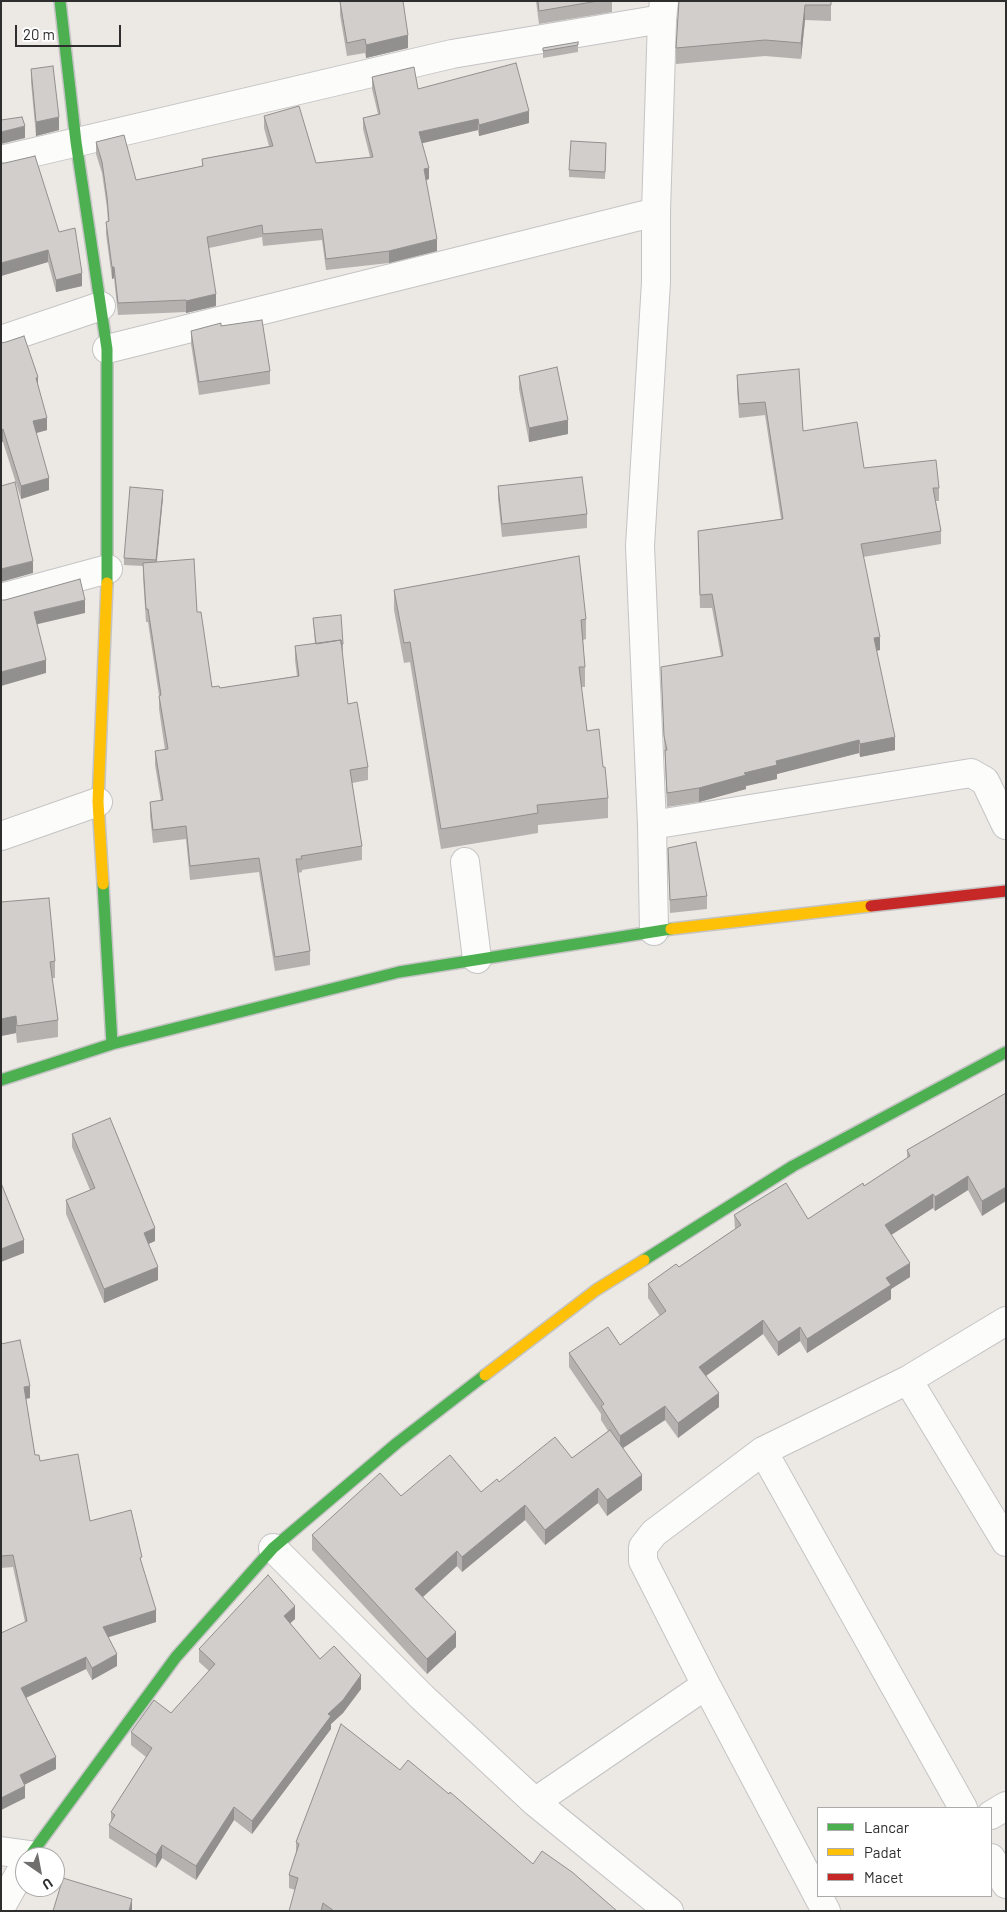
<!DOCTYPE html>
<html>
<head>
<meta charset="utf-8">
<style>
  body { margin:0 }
  #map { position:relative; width:1007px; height:1912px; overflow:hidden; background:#ece8e4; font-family:Barlow,sans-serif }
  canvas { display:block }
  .frame { position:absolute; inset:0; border:2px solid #2e2e2e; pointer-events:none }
  .legend { position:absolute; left:817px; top:1807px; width:175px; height:90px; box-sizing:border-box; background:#fff; border:1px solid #ababab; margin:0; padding:6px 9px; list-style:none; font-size:15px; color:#2e2e2e }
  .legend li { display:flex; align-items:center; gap:10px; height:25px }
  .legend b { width:25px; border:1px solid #ababab }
  .north { position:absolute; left:15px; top:1847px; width:50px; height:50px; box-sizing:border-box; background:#fff; border:1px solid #ababab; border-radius:50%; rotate:147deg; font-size:14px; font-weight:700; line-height:20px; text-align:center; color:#2e2e2e }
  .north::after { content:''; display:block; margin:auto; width:18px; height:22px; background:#706f6e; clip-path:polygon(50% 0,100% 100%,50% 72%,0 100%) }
  .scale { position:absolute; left:15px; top:25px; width:106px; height:22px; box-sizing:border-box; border:2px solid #2e2e2e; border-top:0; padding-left:6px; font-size:15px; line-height:18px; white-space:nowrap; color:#2e2e2e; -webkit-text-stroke:4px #fff; paint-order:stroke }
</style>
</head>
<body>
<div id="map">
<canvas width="1007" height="1912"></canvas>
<div class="frame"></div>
<ul class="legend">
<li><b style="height:6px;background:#4caf50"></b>Lancar</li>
<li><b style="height:6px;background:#ffc107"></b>Padat</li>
<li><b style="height:6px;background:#c62828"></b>Macet</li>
</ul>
<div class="north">U</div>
<div class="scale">20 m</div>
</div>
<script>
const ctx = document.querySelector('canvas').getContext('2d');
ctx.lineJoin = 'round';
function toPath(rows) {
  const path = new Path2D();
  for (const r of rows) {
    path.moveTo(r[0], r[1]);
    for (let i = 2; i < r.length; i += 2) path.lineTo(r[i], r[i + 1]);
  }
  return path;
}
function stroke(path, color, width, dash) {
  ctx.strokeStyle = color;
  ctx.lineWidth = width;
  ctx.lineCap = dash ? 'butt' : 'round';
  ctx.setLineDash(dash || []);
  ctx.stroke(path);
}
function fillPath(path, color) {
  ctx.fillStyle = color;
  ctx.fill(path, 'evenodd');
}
const street = toPath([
  [1,160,452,54,662,19],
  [1,340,101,306],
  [107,349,656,212],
  [1,598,108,569],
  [652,825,971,773,985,781,1006,825],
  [1,836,98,802],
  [465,862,477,959],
  [654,931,652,825,640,546,656,282,656,212,662,19,664,1],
  [908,1380,1006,1542],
  [763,1451,963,1808],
  [273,1548,422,1697,535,1802,669,1911],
  [535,1802,706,1685],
  [991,1815,1006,1806],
  [1,1851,30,1855],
  [991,1858,1006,1884],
  [1,1907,25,1864],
  [826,1911,706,1685,643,1561,643,1547,654,1533,763,1451,908,1380,1006,1321]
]);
const fast = toPath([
  [60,1,76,142,107,349,107,583],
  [103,884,112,1044],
  [1,1080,112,1044,399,972,671,929],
  [644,1260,793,1166,1006,1052],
  [29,1857,176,1657,273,1548,397,1443,485,1375]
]);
const slow = toPath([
  [103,884,98,802,107,583],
  [671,929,871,906],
  [485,1375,596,1290,644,1260]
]);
const jam = toPath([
  [871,906,1006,891]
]);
stroke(street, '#c5c4c5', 30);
stroke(fast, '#c5c4c5', 14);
stroke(slow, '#c5c4c5', 14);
stroke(jam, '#c5c4c5', 14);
stroke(street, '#fcfcfb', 28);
stroke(fast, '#4caf50', 11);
stroke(slow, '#ffc107', 11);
stroke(jam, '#c62828', 11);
fillPath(toPath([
  [536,1,612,1,612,12,539,24],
  [679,1,831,1,831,21,805,20,801,59,765,56,676,64,676,48],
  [340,2,408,48,366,58,365,53,347,56,340,15],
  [578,45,578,52,543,58,543,48],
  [31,69,59,130,36,136,31,82],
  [372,77,418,89,529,123,479,136,478,130,422,143,429,179,426,180,437,251,389,263,326,270,322,240,263,246,262,237,209,248,216,306,186,313,186,312,118,315,114,278,112,279,106,234,106,222,108,222,107,208,102,173,96,154,96,142,136,180,202,166,202,159,269,146,264,128,264,116,316,163,370,157,363,129,363,118,378,114,372,89],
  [606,150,605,179,569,177,569,170],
  [59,232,82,286,56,292,48,262,1,276],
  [221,326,270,371,270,384,199,395,191,344,191,331],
  [1,343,38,387,47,430,36,433,49,490,21,499,3,442,1,442],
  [737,375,803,431,864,468,939,488,939,501,936,501,941,531,941,544,863,557,880,650,876,651,895,750,860,757,859,753,777,774,777,779,746,786,746,789,699,802,667,807,661,667,721,656,712,608,700,608,698,531,781,519,765,415,739,418,737,389],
  [519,376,568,434,529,442,519,389],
  [498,486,587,514,587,528,502,537,498,499],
  [163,497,157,562,197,612,212,687,220,688,297,676,295,660,295,646,315,644,313,618,343,644,343,651,342,651,348,704,368,767,368,780,352,783,362,846,362,860,302,870,302,872,298,873,310,951,310,965,275,971,259,872,190,880,186,839,153,843,150,816,150,802,161,801,155,765,155,751,165,750,159,709,159,696,148,622,146,622,143,577,143,566,124,565,124,558],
  [394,590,586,619,586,639,583,640,585,667,585,687,581,687,587,731,603,767,608,798,608,818,538,825,538,833,441,849,410,662,404,663,394,610],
  [668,848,707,896,707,909,670,913],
  [1,902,55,961,55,978,52,978,58,1020,58,1037,17,1043,16,1033,1,1036],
  [1006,1093,982,1216,968,1190,935,1211,933,1208,891,1235,910,1277,891,1289,891,1299,807,1353,800,1341,778,1356,763,1334,706,1376,719,1407,678,1438,665,1420,623,1448,642,1490,607,1516,598,1503,545,1545,525,1520,462,1572,457,1566,423,1597,456,1647,427,1674,312,1550,312,1535,401,1496,481,1492,499,1482,572,1458,608,1431,601,1420,601,1414,569,1367,569,1353,620,1345,660,1316,648,1298,648,1284,679,1267,735,1229,734,1215,808,1219,864,1186,907,1158,907,1150],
  [72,1134,155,1241,148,1244,158,1280,104,1303,66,1214,66,1200,90,1190,72,1147],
  [1,1344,30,1398,26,1399,35,1455,90,1521,142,1565,156,1622,108,1637,117,1666,92,1680,86,1669,26,1698,56,1769,25,1784,25,1798,1,1810,25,1622,13,1567,1,1568],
  [295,1619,290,1623,320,1659,361,1689,343,1713,331,1724,331,1729,252,1834,234,1820,196,1880,162,1858,156,1868,109,1838,109,1825,111,1822,111,1812,146,1757,131,1745,131,1732,171,1713,209,1671,199,1662,199,1649],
  [400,1770,533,1864,617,1911,289,1911,295,1890,289,1888,289,1875,296,1855,296,1842]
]), '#b4b1af');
fillPath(toPath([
  [805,5,805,20,801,59,801,43],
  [408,35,408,48,366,58,366,45],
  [529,111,529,123,479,136,479,125],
  [59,117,59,130,36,136,36,122],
  [478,119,478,130,419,144,419,132],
  [25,126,25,138,1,144,1,132],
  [429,168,429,179,424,181,424,169],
  [437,239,437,251,389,263,389,251],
  [48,250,48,262,1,276,1,263],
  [112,267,114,267,114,278,112,279],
  [82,273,82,286,56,292,56,280],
  [216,294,216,306,186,313,186,301],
  [38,377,38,389,36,378],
  [47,418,47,430,33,434,33,421],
  [568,420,568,434,529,442,529,428],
  [3,429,3,442,1,442,1,430],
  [49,478,49,490,21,499,21,486],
  [163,490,163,497,156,567,156,560],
  [33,561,33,573,1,582,1,569],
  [85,600,85,613,34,625,34,612],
  [880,637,880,650,874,651,874,638],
  [46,660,46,673,1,686,1,672],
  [895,737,895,750,860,757,860,744],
  [859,740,859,753,777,774,777,779,746,786,746,789,699,802,699,788,776,761],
  [16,1016,16,1033,1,1036,1,1019],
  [968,1176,968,1190,935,1211,935,1197],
  [1006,1187,1006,1201,982,1216,982,1201],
  [933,1194,933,1208,885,1239,885,1225],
  [155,1228,155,1241,144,1246,144,1233],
  [24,1240,24,1253,1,1262,1,1249],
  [910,1263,910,1277,891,1289,891,1299,807,1353,807,1339,886,1278],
  [158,1267,158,1280,104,1303,104,1289],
  [763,1320,763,1334,699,1381,699,1367],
  [800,1327,800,1341,778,1356,778,1342],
  [30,1386,30,1398,24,1399,24,1387],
  [719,1393,719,1407,678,1438,678,1423],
  [665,1406,665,1420,620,1450,620,1436],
  [642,1475,642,1490,607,1516,607,1500],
  [598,1488,598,1503,545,1545,545,1530],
  [525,1505,525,1520,462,1572,462,1557],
  [457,1551,457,1566,415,1604,415,1589],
  [295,1606,295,1619,284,1629,284,1616],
  [156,1610,156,1622,103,1639,103,1627],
  [456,1632,456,1647,427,1674,427,1659],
  [117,1654,117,1666,92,1680,92,1668],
  [86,1657,86,1669,21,1700,21,1688],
  [361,1675,361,1689,343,1713,331,1724,331,1729,252,1834,252,1821,328,1714],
  [56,1757,56,1769,20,1787,20,1775],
  [25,1786,25,1798,1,1810,1,1798],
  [234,1807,234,1820,196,1880,196,1866],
  [162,1845,162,1858,156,1868,156,1855],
  [132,1899,132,1911,129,1911]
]), '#92908e');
const building = toPath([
  [342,1,403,1,408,35,366,45,365,39,347,43,340,2,342,1],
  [538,1,598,1,539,11,538,1],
  [679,1,831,1,831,5,805,5,801,43,765,40,676,48,679,1],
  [578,42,578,45,543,51,543,48,578,42],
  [516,63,529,111,479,125,478,119,419,132,429,168,424,169,437,239,389,251,326,259,322,229,263,234,262,225,207,237,216,294,186,301,186,300,118,303,114,267,112,267,106,222,109,221,107,197,102,162,96,142,124,135,136,180,203,166,202,159,273,146,264,116,299,106,316,163,373,157,363,118,380,114,372,77,414,67,418,89,516,63],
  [53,66,59,117,36,122,31,69,53,66],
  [22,117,25,126,1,132,1,120,22,117],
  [571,141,606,143,605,172,569,170,571,141],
  [35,156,59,232,75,228,82,273,56,280,48,250,1,263,1,163,5,163,35,156],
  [262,320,270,371,199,382,191,331,221,323,221,326,262,320],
  [24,336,38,377,36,378,47,418,33,421,49,478,21,486,3,429,1,430,1,343,6,342,24,336],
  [557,367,568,420,529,428,519,376,557,367],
  [799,369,803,431,857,422,864,468,936,460,939,488,933,488,941,531,861,544,880,637,874,638,895,737,860,744,859,740,776,761,777,765,744,773,746,775,699,788,667,793,665,750,667,750,664,736,661,667,723,656,712,594,700,595,698,531,783,519,765,402,739,404,737,375,799,369],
  [582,477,587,514,502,524,498,486,582,477],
  [15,482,33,561,1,569,1,486,15,482],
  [130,487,163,490,156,560,124,558,130,487],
  [579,556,586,619,581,620,585,667,579,667,587,731,599,729,603,767,605,767,608,798,537,805,538,813,441,829,410,642,404,643,394,590,579,556],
  [194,559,197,612,201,612,212,687,219,686,220,688,299,676,295,646,341,640,348,704,357,702,368,767,350,770,362,846,301,856,302,859,296,859,310,951,275,957,259,858,190,866,186,826,153,830,150,802,163,800,155,751,168,749,159,696,161,695,148,609,146,609,143,563,194,559],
  [80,579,85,600,34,612,46,660,1,672,1,600,5,600,80,579],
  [341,615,343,644,341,644,341,640,316,644,313,618,341,615],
  [696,842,707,896,670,900,668,848,696,842],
  [49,898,55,961,50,962,58,1020,17,1026,16,1016,1,1019,1,902,49,898],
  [1006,1093,1006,1187,982,1201,968,1176,935,1197,933,1194,885,1225,910,1263,886,1278,891,1285,807,1339,800,1327,778,1342,763,1320,699,1367,719,1393,678,1423,665,1406,620,1436,601,1406,604,1404,569,1353,608,1327,620,1345,666,1311,648,1284,676,1264,679,1267,741,1225,734,1215,786,1183,808,1219,863,1183,864,1186,910,1156,907,1150,1006,1093],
  [110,1118,155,1228,144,1233,158,1267,104,1289,66,1200,95,1188,72,1134,110,1118],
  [1,1183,24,1240,1,1249,1,1183],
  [20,1340,30,1386,24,1387,35,1455,39,1455,40,1461,78,1454,90,1521,131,1510,142,1557,140,1558,156,1610,103,1627,117,1654,92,1668,86,1657,21,1688,56,1757,20,1775,25,1786,1,1798,1,1633,27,1621,13,1555,1,1556,1,1344,20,1340],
  [610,1430,642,1475,607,1500,598,1488,545,1530,525,1505,462,1557,457,1551,415,1589,456,1632,427,1659,312,1535,380,1473,401,1496,450,1455,481,1492,497,1479,499,1482,555,1437,572,1458,610,1430],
  [268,1575,295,1606,284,1616,320,1659,334,1646,361,1675,343,1700,328,1714,331,1716,252,1821,234,1807,196,1866,162,1845,156,1855,109,1825,115,1815,111,1812,152,1748,131,1732,154,1700,171,1713,215,1664,199,1649,268,1575],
  [341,1724,400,1770,408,1760,449,1794,450,1792,533,1864,542,1851,572,1872,617,1911,334,1911,323,1903,321,1911,289,1911,298,1878,289,1875,299,1844,296,1842,341,1724],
  [63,1878,132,1899,129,1911,53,1911,63,1878]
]);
fillPath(building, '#d1cecb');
stroke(building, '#92908e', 1);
</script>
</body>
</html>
